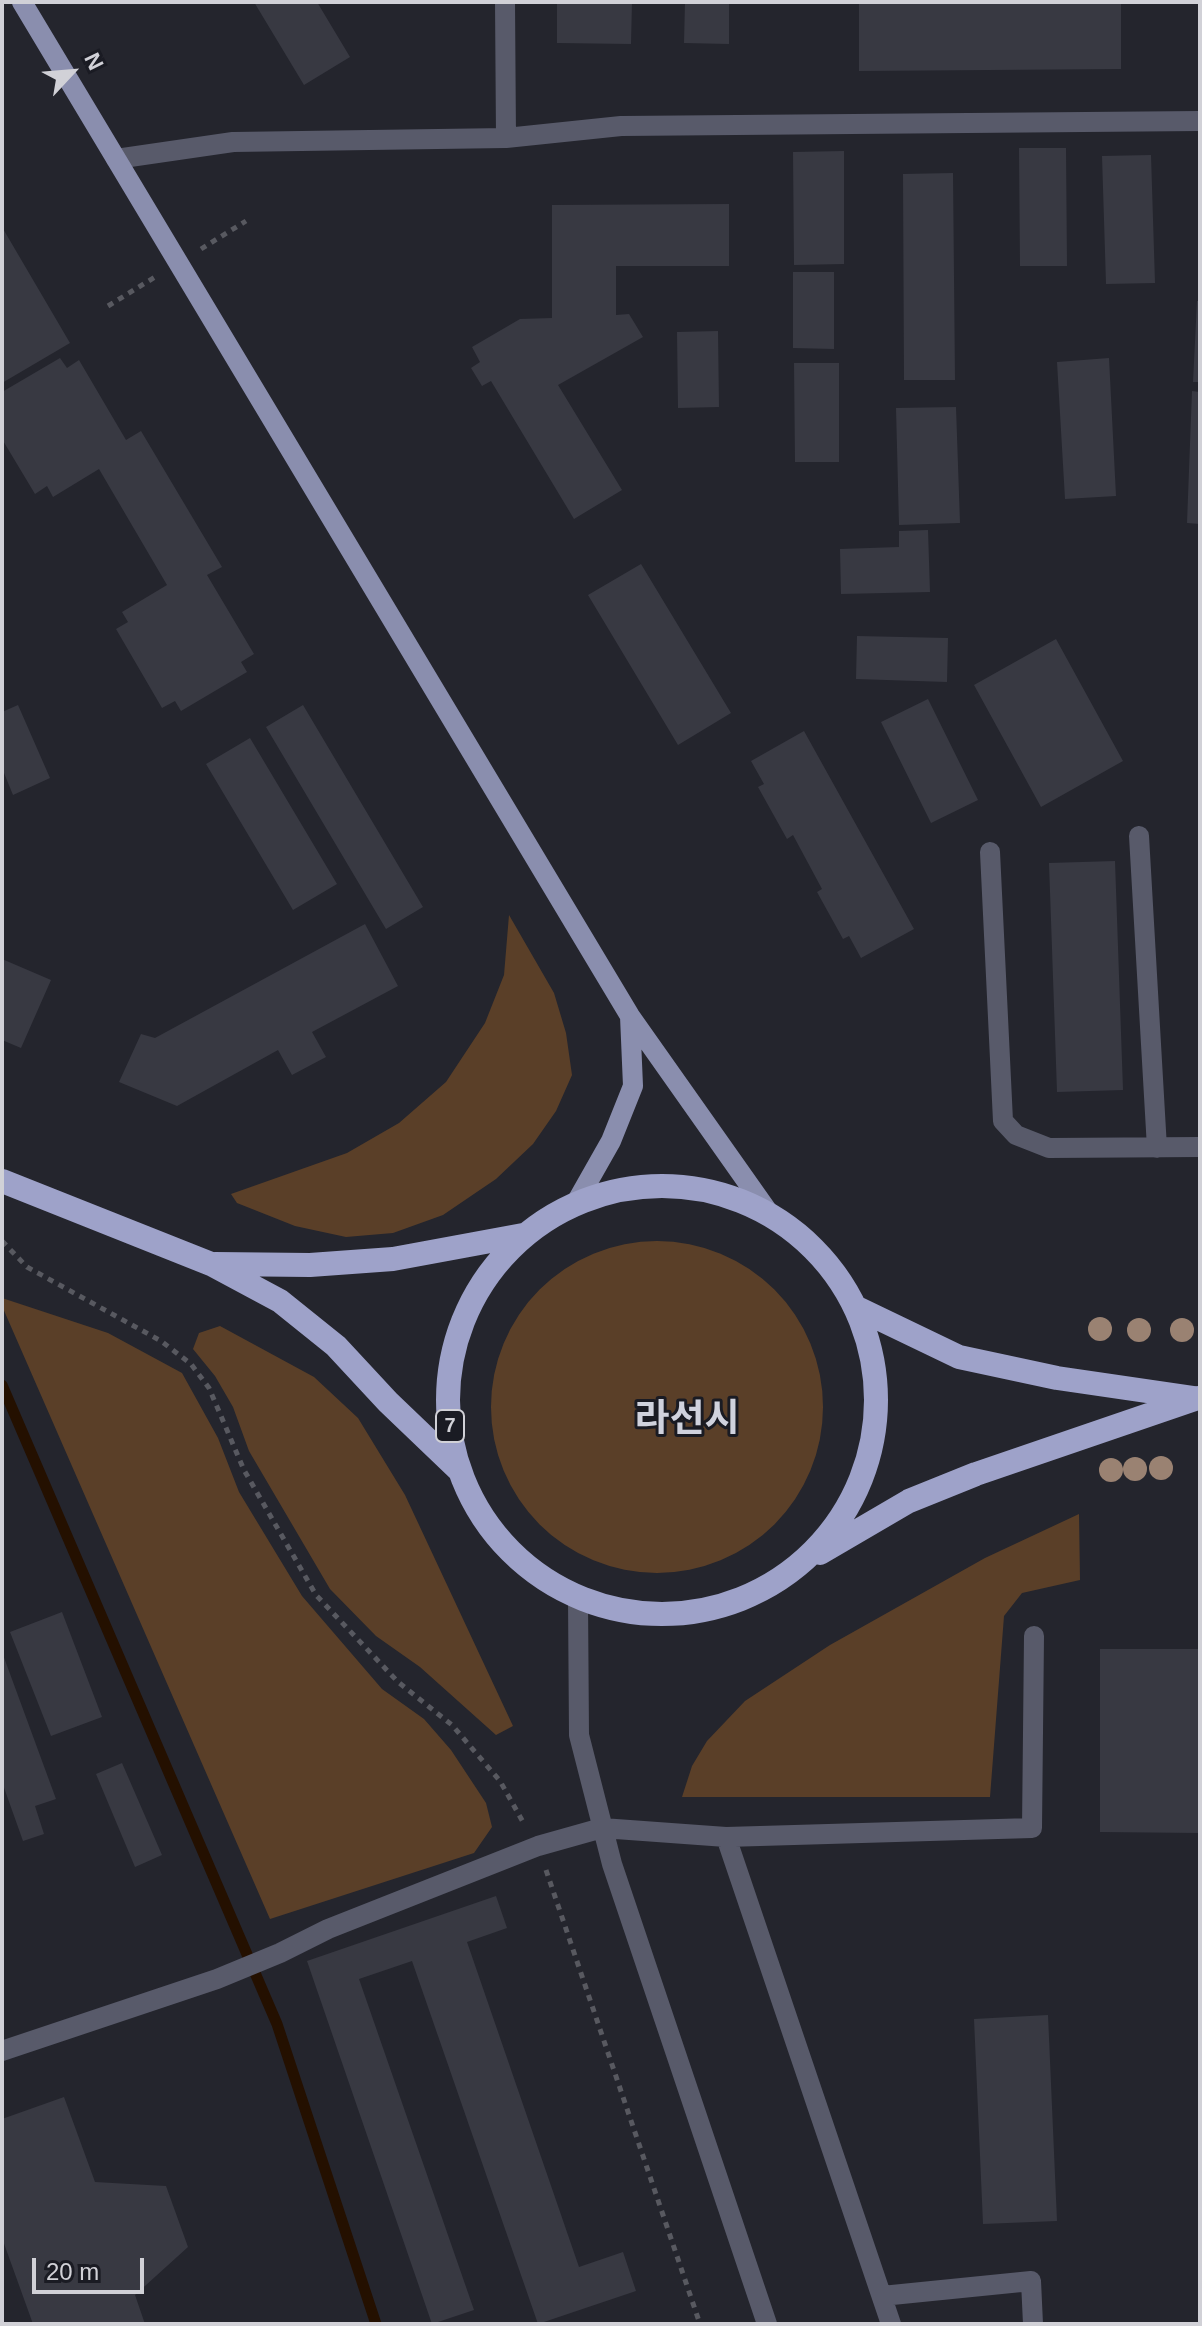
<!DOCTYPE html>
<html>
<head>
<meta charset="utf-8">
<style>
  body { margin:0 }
  #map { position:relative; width:1202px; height:2326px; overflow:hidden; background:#24252d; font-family:Helvetica,sans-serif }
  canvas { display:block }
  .frame { position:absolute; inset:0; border:4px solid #d1d1d7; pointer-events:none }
  .north { position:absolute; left:32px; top:32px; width:80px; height:80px; -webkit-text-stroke:6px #1a1b23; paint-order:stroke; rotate:64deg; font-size:22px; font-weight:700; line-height:32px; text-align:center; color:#d1d1d7 }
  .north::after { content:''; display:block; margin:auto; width:28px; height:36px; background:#d1d1d7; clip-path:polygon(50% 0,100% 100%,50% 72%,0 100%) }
  .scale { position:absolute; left:32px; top:2258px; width:112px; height:36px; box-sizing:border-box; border:4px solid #d1d1d7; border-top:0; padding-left:10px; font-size:24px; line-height:28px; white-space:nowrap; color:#d1d1d7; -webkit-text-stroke:6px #1a1b23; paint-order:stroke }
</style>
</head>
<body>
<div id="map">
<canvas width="1202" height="2326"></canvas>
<div class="frame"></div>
<div class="north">N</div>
<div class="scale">20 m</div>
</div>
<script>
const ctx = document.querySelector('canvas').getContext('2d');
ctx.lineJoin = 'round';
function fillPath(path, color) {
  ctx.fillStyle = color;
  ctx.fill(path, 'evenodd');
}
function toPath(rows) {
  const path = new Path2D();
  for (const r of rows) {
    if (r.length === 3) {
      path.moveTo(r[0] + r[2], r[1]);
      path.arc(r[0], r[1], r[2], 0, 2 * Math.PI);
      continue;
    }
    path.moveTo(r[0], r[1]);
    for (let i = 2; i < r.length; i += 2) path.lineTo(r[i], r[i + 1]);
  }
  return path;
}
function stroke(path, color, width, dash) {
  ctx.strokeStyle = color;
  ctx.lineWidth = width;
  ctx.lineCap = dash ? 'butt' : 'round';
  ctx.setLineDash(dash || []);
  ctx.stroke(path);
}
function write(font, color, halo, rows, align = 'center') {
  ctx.font = font + ' Helvetica,"Noto Sans KR",sans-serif';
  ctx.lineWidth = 6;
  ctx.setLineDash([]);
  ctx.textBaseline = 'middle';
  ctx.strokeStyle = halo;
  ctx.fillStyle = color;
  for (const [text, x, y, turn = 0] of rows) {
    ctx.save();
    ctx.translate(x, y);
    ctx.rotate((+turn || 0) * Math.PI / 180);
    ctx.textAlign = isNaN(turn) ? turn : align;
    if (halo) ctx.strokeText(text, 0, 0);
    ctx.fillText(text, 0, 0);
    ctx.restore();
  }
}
fillPath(toPath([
  [509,915,554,993,566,1033,572,1075,556,1111,533,1144,496,1179,443,1215,393,1233,346,1237,295,1226,237,1203,231,1194,347,1153,399,1123,446,1082,485,1023,504,975],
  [657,1407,166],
  [2,1298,108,1333,182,1373,218,1438,239,1492,302,1596,382,1689,424,1719,451,1750,486,1803,492,1827,474,1853,270,1919,2,1306],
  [220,1326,314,1377,358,1418,405,1495,513,1726,496,1735,420,1667,376,1636,330,1589,249,1451,233,1407,215,1376,193,1349,199,1333],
  [1079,1514,1080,1580,1022,1593,1004,1616,990,1797,682,1797,692,1766,707,1741,745,1701,830,1645,985,1558]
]), '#5a3f28');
stroke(toPath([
  [2,1385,277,2024,376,2324]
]), '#241000', 11);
fillPath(toPath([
  [254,2,317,2,350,57,304,85],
  [557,2,632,2,631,44,557,43],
  [685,2,729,2,729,44,684,43],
  [859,2,1121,2,1121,69,859,71],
  [1019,148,1066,148,1067,266,1020,266],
  [844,151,844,264,794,265,793,152],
  [1151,155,1155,283,1106,284,1102,156],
  [953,173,955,380,904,380,903,174],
  [729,204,729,266,616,266,616,315,629,314,643,337,558,385,622,490,574,519,491,381,482,386,471,368,480,362,472,347,520,319,552,318,552,205],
  [2,227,70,343,2,383],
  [793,272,834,272,834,349,793,348],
  [1197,301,1200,301,1200,382,1193,382],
  [718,331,719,407,678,408,677,332],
  [60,358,67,368,79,360,126,440,141,431,222,567,207,575,254,654,241,662,247,672,181,711,175,701,162,708,116,629,128,622,122,612,167,585,99,469,53,497,47,486,35,494,2,439,2,392],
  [1109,358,1116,496,1065,499,1057,362],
  [794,363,839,363,839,462,795,462],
  [1192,391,1200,392,1200,524,1187,523],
  [956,407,960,523,899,525,896,408],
  [928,530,930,592,841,594,840,549,899,547,899,531],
  [641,564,731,713,678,745,588,595],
  [857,636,948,638,947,682,856,679],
  [1056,639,1123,761,1041,807,974,685],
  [928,699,978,800,931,823,881,722],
  [18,705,50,778,13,795,2,768,2,712],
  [303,705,423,907,386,929,266,727],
  [804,731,914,929,861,958,849,936,843,939,817,892,822,889,793,835,787,839,758,787,764,784,751,761],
  [250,738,337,884,293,910,206,764],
  [1115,861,1123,1090,1057,1092,1049,863],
  [365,924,398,986,312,1032,326,1057,292,1075,278,1050,177,1106,119,1082,141,1034,155,1038],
  [2,959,51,980,21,1048,2,1040],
  [62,1612,102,1717,51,1736,10,1632],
  [1100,1649,1200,1649,1200,1833,1100,1832],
  [2,1652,56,1799,35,1806,44,1834,23,1841,2,1782],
  [122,1763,162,1855,135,1867,96,1774],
  [496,1896,507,1928,467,1942,579,2267,623,2252,636,2291,538,2324,412,1961,359,1979,474,2310,432,2324,307,1961],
  [1048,2015,1057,2221,983,2224,974,2019],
  [64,2097,95,2182,166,2186,188,2247,135,2295,145,2324,33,2324,2,2238,2,2119]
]), '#383942');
stroke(toPath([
  [201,249,246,221],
  [108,306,155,277],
  [2,1241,27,1267,161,1341,191,1364,209,1388,244,1470,316,1595,398,1682,452,1725,500,1781,523,1822],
  [546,1870,700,2324]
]), '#585960', 5, [6, 6]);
stroke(toPath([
  [505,2,506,138],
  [116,159,233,142,506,138,621,126,1200,121],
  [1139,836,1157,1148],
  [990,852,1003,1121,1016,1135,1049,1148,1200,1147],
  [578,1599,579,1735,612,1864,767,2324],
  [726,1837,1032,1828,1034,1636],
  [2,2051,217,1979,280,1953,328,1929,538,1846,602,1828,726,1837,891,2324],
  [882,2296,1031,2281,1033,2324]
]), '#585a6a', 20);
stroke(toPath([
  [22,2,630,1016,769,1213],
  [577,1201,611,1141,633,1086,630,1016]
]), '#8a8eae', 20);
stroke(toPath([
  [2,1181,211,1264,280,1301,336,1346,388,1402,458,1469],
  [662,1400,214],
  [215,1264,310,1265,393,1259,523,1235],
  [855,1307,959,1357,1057,1378,1194,1398],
  [820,1553,909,1501,976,1474,1198,1398]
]), '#9ea2c9', 24);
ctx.fillStyle = '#9a8272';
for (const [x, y] of [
  [1100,1329],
  [1139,1330],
  [1182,1330],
  [1161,1468],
  [1135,1469],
  [1111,1470]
]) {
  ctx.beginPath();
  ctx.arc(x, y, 12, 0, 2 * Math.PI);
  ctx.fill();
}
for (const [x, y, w] of [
  [450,1426,28]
]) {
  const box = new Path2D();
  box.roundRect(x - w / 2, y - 16, w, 32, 6);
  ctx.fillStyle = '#1a1b23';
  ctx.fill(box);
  stroke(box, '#d1d1d7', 2);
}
write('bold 20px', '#d1d1d7', null, [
  ["7",450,1426]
]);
write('bold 38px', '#d0d2dd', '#1a1b23', [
  ["라선시",687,1421]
]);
</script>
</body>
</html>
